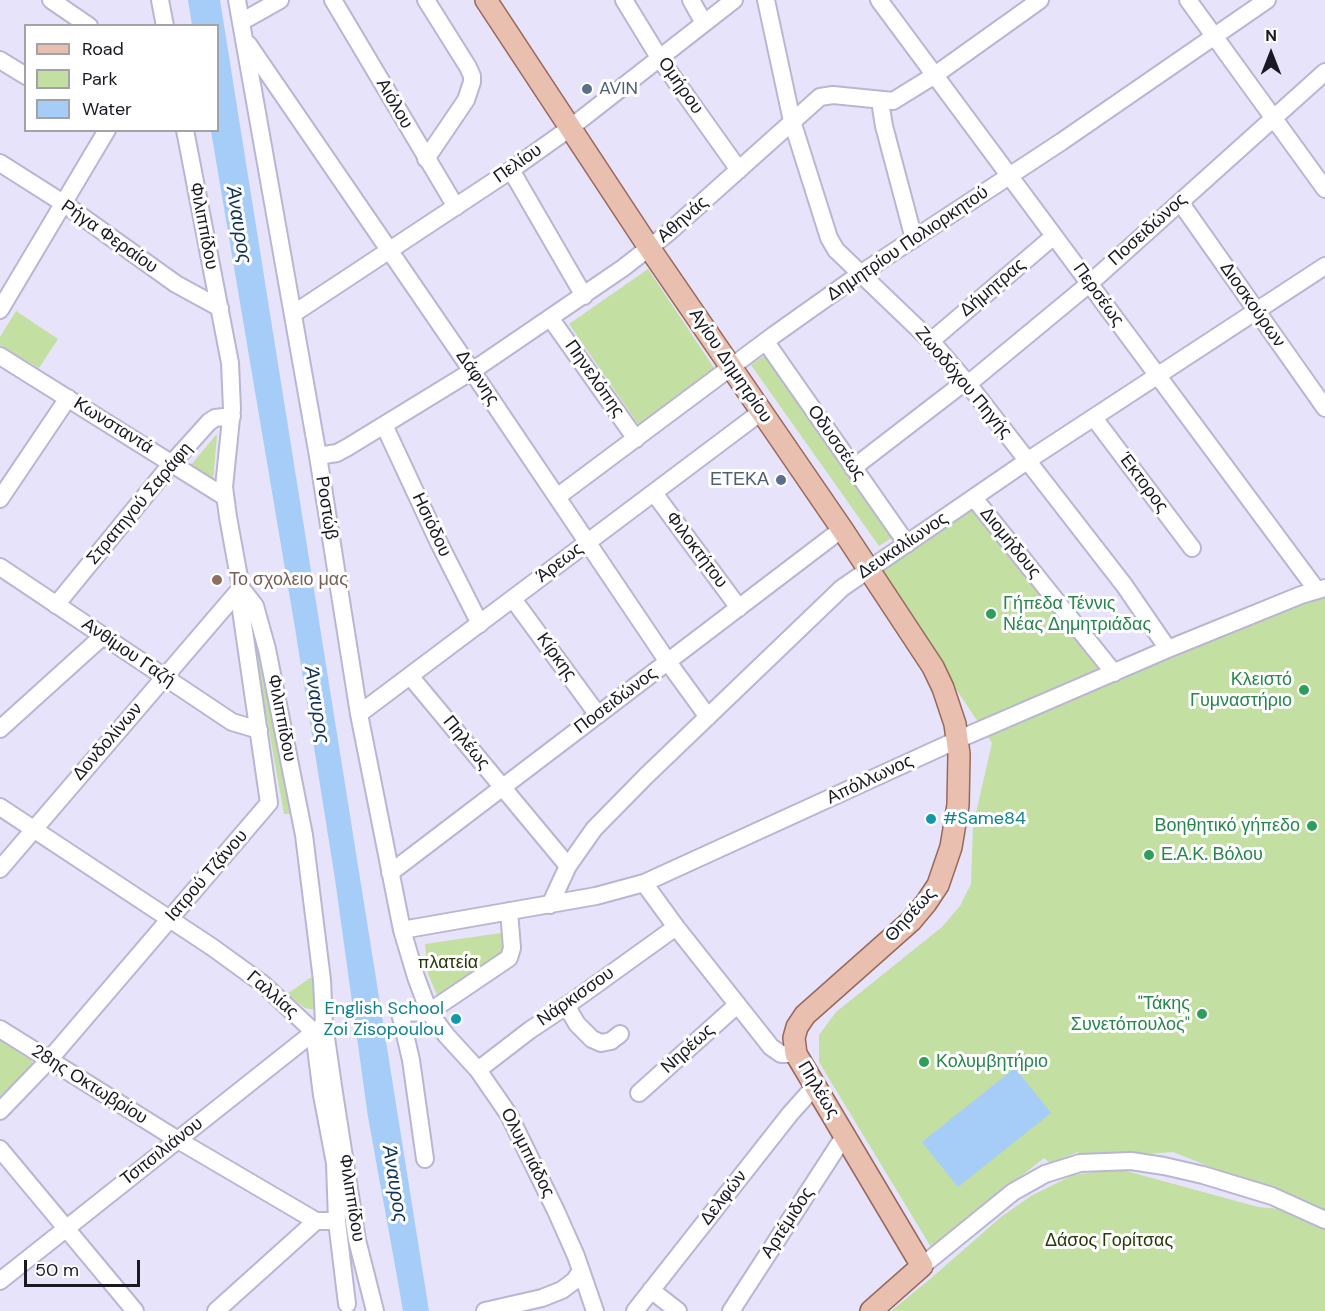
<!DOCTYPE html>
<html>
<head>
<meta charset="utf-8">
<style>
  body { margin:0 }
  #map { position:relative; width:1325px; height:1311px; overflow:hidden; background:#e6e3fb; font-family:"DM Sans",sans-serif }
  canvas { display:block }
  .legend { position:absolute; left:24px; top:24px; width:195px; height:108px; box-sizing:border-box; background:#fff; border:2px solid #a3a3a7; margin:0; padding:8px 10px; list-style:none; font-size:18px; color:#1a1923 }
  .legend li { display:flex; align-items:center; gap:12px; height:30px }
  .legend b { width:30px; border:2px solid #a3a3a7 }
  .north { position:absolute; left:1241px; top:24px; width:60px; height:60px; -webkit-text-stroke:4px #fff; paint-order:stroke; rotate:0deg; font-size:16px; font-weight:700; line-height:24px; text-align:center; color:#1a1923 }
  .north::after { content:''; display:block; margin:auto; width:21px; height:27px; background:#1a1923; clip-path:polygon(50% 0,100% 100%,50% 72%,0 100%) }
  .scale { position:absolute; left:24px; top:1260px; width:116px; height:27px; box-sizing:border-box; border:3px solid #1a1923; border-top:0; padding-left:8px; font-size:18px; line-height:21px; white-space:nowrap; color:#1a1923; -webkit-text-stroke:4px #fff; paint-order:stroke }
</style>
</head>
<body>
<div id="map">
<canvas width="1325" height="1311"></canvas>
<ul class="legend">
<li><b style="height:8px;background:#e9bfb0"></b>Road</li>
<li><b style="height:16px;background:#c3dfa2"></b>Park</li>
<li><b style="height:16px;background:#a5cdf8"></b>Water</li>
</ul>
<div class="north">N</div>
<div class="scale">50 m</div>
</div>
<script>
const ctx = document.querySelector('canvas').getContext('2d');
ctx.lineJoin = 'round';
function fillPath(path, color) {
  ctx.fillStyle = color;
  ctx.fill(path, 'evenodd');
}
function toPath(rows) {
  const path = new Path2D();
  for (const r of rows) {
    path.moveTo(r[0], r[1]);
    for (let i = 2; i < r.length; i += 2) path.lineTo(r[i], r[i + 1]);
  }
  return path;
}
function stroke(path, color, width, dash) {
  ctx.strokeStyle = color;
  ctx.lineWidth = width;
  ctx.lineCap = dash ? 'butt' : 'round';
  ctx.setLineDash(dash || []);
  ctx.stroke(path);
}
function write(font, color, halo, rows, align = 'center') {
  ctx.font = font + ' "DM Sans",sans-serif';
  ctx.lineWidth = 6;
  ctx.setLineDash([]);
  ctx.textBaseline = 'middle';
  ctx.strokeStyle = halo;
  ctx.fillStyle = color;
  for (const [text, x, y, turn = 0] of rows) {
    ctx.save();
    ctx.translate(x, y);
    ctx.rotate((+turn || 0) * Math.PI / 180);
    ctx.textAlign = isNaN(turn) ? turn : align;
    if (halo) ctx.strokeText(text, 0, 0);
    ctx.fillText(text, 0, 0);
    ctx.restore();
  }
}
fillPath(toPath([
  [648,269,716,371,640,427,569,324],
  [16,311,58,339,39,368,0,345,0,337],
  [765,355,893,537,879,546,751,365],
  [216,435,217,436,213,480,191,465],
  [975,504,1116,682,1321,594,1325,598,1325,1213,1173,1152,1085,1159,1078,1152,1050,1163,1044,1158,981,1208,938,1247,931,1247,819,1062,819,1035,836,1012,942,927,960,906,971,884,973,826,992,743,879,573],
  [248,613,250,613,262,659,293,814,284,814],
  [501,933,503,955,437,995,428,974,425,944],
  [310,978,314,978,316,1004,313,1009,310,1009,305,1008,287,994],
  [0,1038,31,1059,33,1066,0,1101],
  [1119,1169,1258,1207,1290,1210,1325,1224,1325,1311,891,1311,929,1280,1001,1217,1031,1196,1073,1175]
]), '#c3dfa2');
fillPath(toPath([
  [188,0,220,0,429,1311,403,1311,398,1282,368,1117,335,879,295,628,211,131,218,130,218,26,192,25],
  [1015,1068,1051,1113,958,1187,922,1142]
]), '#a5cdf8');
const minor = toPath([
  [51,0,89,26],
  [160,0,165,26],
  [237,0,318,456,359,714,402,930,416,977,429,1012,446,1035,478,1070,509,1115,556,1211,576,1256,595,1311],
  [333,0,456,207],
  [624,0,660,59,739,170],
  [691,0,704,23],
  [766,0,792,121,829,238,836,250,931,341,968,384,1124,585,1168,649],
  [879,0,1316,589],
  [1188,0,1325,189],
  [241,22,280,0],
  [248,44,472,371,668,662,708,717],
  [0,60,26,76],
  [880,101,884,126,914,239],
  [185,130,230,363,232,409,224,487,228,517,241,588,255,606,267,649,304,835,322,980,324,1024,334,1093,357,1240,375,1311],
  [426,159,466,100,472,82,472,76,468,67,426,0],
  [0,163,63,203,176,284,220,308],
  [511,170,584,296],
  [1180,202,1325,408],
  [0,310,107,130],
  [293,314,511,170,570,128,734,0],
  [551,319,636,439],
  [931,341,1054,236],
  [766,342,907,544],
  [0,356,225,497],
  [968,384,1089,284,1325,72],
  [1094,418,1192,548],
  [384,425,439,543,480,624],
  [318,456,337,453,348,447,472,371,623,268,668,233,820,97,833,95,893,101,935,75,1040,0],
  [853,468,966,381],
  [654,493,739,608],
  [557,497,774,335,860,274,1061,142,1267,0],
  [974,498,1114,673],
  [0,499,68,398],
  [0,567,232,722,259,730],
  [513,599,598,715],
  [56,605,172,463,209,422,215,418,232,416],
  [410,676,568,866],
  [359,714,761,412],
  [0,729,103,636],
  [0,807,212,947,263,984,314,1032,322,1095,335,1163,337,1221,347,1304],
  [0,869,241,588],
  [390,873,842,529],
  [644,883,676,927,771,1047,781,1054,796,1054],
  [550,905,568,866,594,829,646,776,842,588,1027,461,1325,266],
  [402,930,596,896,644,883,957,740,1168,649,1301,595,1325,588],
  [569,1004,570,1012,577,1024,592,1039,601,1043,611,1041,620,1034],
  [0,1029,178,1140,316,1221,337,1221],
  [478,1070,530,1030,569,1004,676,927],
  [639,1093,737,1005],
  [0,1111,49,1060,269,803,241,610,241,588],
  [0,1149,135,1311],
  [425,1159,411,1060,400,1013,429,1012,509,958,512,948,509,911],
  [922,1266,1013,1192,1045,1174,1080,1163,1131,1161,1164,1166,1203,1175,1272,1196,1325,1220],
  [0,1281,319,1028],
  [651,1290,678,1311],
  [216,1311,316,1221],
  [485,1311,542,1298,562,1290,574,1281,581,1271],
  [635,1311,790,1114,815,1086],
  [731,1311,845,1135]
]);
const major = toPath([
  [486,0,650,249,842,529,933,667,943,688,955,724,959,754,958,805,951,847,938,885,926,903,911,921,805,1015,797,1027,794,1038,796,1054,922,1266,871,1311]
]);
stroke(minor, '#b9b6d2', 20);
stroke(major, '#97695c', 24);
stroke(minor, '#fff', 16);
stroke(major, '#e9bfb0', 21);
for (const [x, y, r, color] of [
  [587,89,6,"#5c6f8a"],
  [781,480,6,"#5c6f8a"],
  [217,580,6,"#8d6e63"],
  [991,614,6,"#2e9e5b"],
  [1304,690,6,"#2e9e5b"],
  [931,819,6,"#0f9aa8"],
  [1312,826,6,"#2e9e5b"],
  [1149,855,6,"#2e9e5b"],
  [1202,1014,6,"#2e9e5b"],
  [456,1019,6,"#0f9aa8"],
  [924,1062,6,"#2e9e5b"]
]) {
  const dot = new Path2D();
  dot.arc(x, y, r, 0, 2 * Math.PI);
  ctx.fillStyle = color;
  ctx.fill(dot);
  stroke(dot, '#fff', 2);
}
write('18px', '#1a1923', '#fff', [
  ["Ομήρου",680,86,55],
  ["Αιόλου",394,104,60],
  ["Πελίου",518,164,-35],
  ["Αθηνάς",683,220,-41],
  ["Φιλιππίδου",203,226,79],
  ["Ποσειδώνος",1148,230,-42],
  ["Ρήγα Φεραίου",109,237,35],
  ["Δημητρίου Πολιορκητού",908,244,-34],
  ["Δήμητρας",993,288,-40],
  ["Περσέως",1098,295,54],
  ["Διοσκούρων",1252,305,55],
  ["Αγίου Δημητρίου",730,366,56],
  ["Δάφνης",477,378,56],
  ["Πηνελόπης",594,379,55],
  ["Ζωοδόχου Πηγής",963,383,50],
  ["Κωνσταντά",113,426,32],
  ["Οδυσσέως",836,443,55],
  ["Έκτορος",1143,483,53],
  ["Στρατηγού Σαράφη",140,504,-50],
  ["Ροστώβ",326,508,81],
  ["Ησιόδου",431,525,65],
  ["Διομήδους",1010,543,51],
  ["Δευκαλίωνος",903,546,-34],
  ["Φιλοκτήτου",696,550,53],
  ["Άρεως",560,563,-37],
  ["Ανθίμου Γαζή",128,653,34],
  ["Κίρκης",556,657,54],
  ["Ποσειδώνος",616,701,-37],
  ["Φιλιππίδου",281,718,79],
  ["Δονδολίνων",108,742,-49],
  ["Πηλέως",466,743,51],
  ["Απόλλωνος",870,780,-25],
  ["Ιατρού Τζάνου",207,876,-49],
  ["Θησέως",911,915,-48],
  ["Γαλλίας",272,995,41],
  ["Νάρκισσου",576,997,-35],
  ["Νηρέως",688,1049,-42],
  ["28ης Οκτωβρίου",89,1085,32],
  ["Πηλέως",818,1090,59],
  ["Τσιτσιλιάνου",162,1152,-38],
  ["Ολυμπιάδος",527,1153,63],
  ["Φιλιππίδου",351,1198,81],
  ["Δελφών",724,1198,-52],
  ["Αρτέμιδος",788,1223,-57]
]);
write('18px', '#4e5e75', '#fff', [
  ["AVIN",599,89],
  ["ΕΤΕΚΑ",769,480,"right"]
], 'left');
write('18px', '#785e54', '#fff', [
  ["Το σχολειο μας",229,580]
], 'left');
write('18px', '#27864d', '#fff', [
  ["Γήπεδα Τέννις",1003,604],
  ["Νέας Δημητριάδας",1003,625],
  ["Κλειστό",1292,680,"right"],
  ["Γυμναστήριο",1292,701,"right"],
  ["Βοηθητικό γήπεδο",1300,826,"right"],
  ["Ε.Α.Κ. Βόλου",1161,855],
  ["\"Τάκης",1190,1004,"right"],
  ["Συνετόπουλος\"",1190,1025,"right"],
  ["Κολυμβητήριο",936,1062]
], 'left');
write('18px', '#0d838f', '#fff', [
  ["#Same84",943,819],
  ["English School",444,1009,"right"],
  ["Zoi Zisopoulou",444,1030,"right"]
], 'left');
write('18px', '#273909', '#fff', [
  ["πλατεία",448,963],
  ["Δάσος Γορίτσας",1109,1241]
]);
write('italic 20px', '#103356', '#fff', [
  ["Άναυρος",238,225,81],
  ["Άναυρος",316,705,81],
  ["Άναυρος",394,1184,81]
]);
</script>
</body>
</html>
